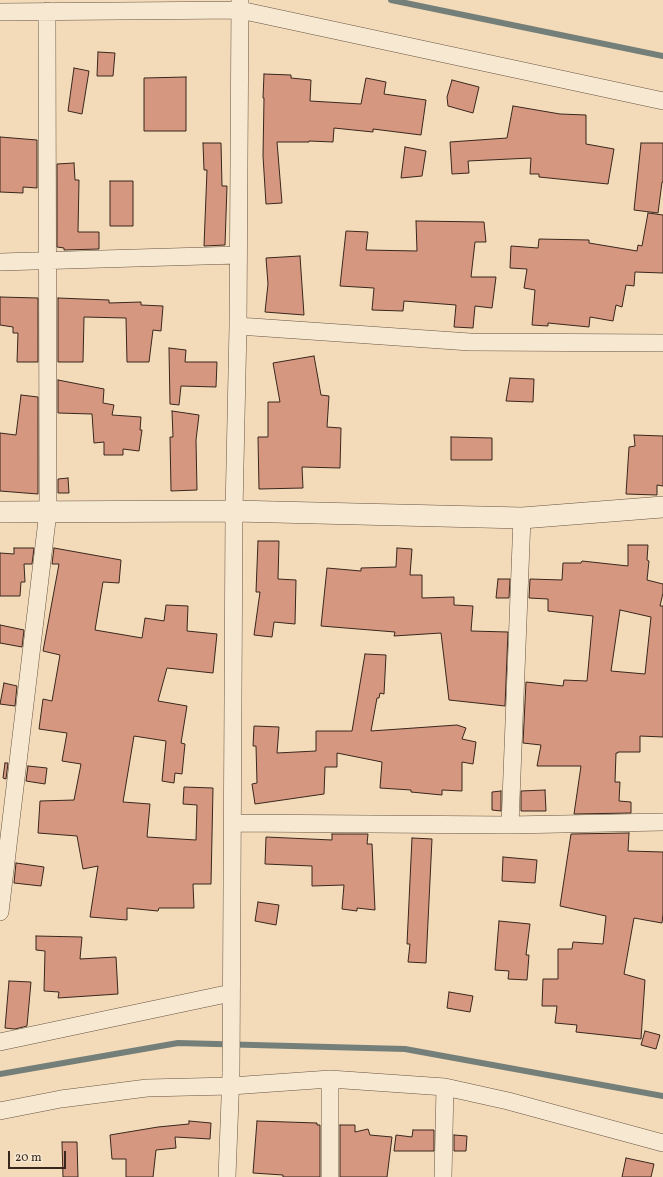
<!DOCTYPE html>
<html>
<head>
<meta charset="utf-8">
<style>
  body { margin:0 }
  #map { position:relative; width:663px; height:1177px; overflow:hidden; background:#f3dbb9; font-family:Vollkorn,serif }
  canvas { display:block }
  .scale { position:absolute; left:8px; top:1151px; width:58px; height:18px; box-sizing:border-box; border:2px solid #38271c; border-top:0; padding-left:5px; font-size:12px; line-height:14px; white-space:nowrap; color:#38271c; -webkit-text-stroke:3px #f7e8d2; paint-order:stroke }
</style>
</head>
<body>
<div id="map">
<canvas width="663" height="1177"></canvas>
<div class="scale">20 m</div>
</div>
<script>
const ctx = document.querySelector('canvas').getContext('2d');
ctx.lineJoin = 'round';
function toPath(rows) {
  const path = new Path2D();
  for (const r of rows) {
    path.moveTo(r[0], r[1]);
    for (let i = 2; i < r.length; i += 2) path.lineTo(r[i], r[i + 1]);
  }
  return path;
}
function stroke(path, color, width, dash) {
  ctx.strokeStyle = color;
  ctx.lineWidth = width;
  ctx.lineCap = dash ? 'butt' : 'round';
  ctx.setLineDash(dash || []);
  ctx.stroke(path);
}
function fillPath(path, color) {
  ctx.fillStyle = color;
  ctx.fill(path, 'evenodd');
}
stroke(toPath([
  [391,0,663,56],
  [0,1074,178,1043,405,1049,663,1096]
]), '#757f79', 6);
const building = toPath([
  [98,52,115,53,113,76,97,76,98,52],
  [74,68,89,71,82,114,68,111,74,68],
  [264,74,291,75,291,78,311,80,310,101,361,104,366,78,386,82,384,94,426,100,421,135,373,129,373,132,334,128,333,142,309,141,309,142,277,142,282,203,266,204,263,156,264,98,263,98,264,74],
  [186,77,186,131,144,131,144,78,186,77],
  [452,80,479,87,473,113,448,106,447,97,452,80],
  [513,106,560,114,586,115,586,144,614,149,608,184,539,177,539,174,530,174,531,158,468,161,469,173,452,174,450,142,507,138,513,106],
  [0,137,37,140,37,188,23,187,23,193,0,192,0,137],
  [203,143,221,143,222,186,227,186,225,245,204,246,207,170,204,170,203,143],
  [641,143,663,143,663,182,662,182,658,213,634,210,641,143],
  [405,147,426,151,422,176,401,178,405,147],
  [74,163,75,180,79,180,78,232,99,232,99,249,64,250,64,248,57,247,57,164,74,163],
  [110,181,133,181,133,226,110,226,110,181],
  [648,213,663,215,663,273,635,272,634,286,626,285,622,307,616,305,613,321,590,317,589,327,548,323,548,326,532,325,535,290,524,288,527,269,510,268,511,246,538,248,539,239,589,240,589,243,637,251,638,245,642,246,648,213],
  [416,221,484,222,486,242,475,242,471,277,496,277,492,308,475,306,473,328,454,327,456,305,404,301,403,311,372,310,374,288,340,286,346,231,368,232,366,250,417,251,416,221],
  [300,256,304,315,265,312,268,284,266,258,300,256],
  [0,297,38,298,38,362,17,362,18,333,13,333,13,327,0,325,0,297],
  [58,298,109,300,109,303,141,302,141,305,163,306,161,331,153,330,149,362,127,362,126,318,84,317,83,362,58,362,58,298],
  [169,348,186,350,185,362,217,362,216,387,181,386,179,405,170,404,169,348],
  [314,356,321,395,329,396,327,427,341,428,340,468,302,467,303,488,259,489,258,437,268,437,268,402,280,402,273,363,314,356],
  [510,378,534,379,533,402,506,401,510,378],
  [58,380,104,389,103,403,114,405,112,415,141,417,140,430,142,430,139,451,123,449,123,455,104,455,104,442,94,443,92,414,58,413,58,380],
  [21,395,38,397,38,494,0,491,0,433,16,435,21,395],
  [172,411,199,415,196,440,197,490,171,491,170,437,173,437,172,411],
  [634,435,663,436,663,486,657,485,657,495,626,494,629,447,635,446,634,435],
  [451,437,492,438,492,460,451,460,451,437],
  [68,478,69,493,58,493,58,479,68,478],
  [258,541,279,541,278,579,296,580,295,624,274,622,272,637,254,635,260,592,256,592,258,541],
  [628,545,648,545,647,560,649,561,647,580,663,584,663,593,660,606,663,606,663,737,640,736,640,752,618,752,618,753,616,753,615,782,620,782,619,801,631,802,631,813,574,814,581,766,537,766,541,745,523,743,526,682,563,686,564,680,587,681,593,616,548,611,548,599,529,598,530,579,562,580,563,563,581,563,582,561,628,566,628,545],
  [620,610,651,617,645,674,611,671,620,610],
  [14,548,34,548,32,564,24,564,25,582,21,582,20,596,0,596,0,553,14,554,14,548],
  [54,548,121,560,119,583,103,582,95,630,142,638,145,618,164,621,166,605,188,606,187,631,217,634,213,673,167,668,158,701,187,706,181,743,185,744,182,774,175,773,174,783,162,781,166,741,134,736,123,802,150,804,147,837,196,840,197,805,183,804,184,787,213,788,211,884,193,884,194,908,159,908,158,911,127,908,127,920,90,917,98,866,83,869,77,836,38,833,40,801,74,800,81,764,62,761,67,733,39,729,43,699,52,701,60,655,43,651,59,564,52,564,54,548],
  [397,548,412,549,410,575,422,575,422,598,454,597,454,605,473,606,471,631,508,632,505,706,449,700,441,633,394,636,395,632,321,626,327,568,361,571,361,568,396,567,397,548],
  [498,579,510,579,509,598,496,598,498,579],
  [0,625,24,630,22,647,0,643,0,625],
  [365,654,386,655,384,694,380,693,379,698,377,698,371,731,457,725,466,728,462,739,476,742,473,764,462,762,462,791,442,790,442,795,411,792,411,790,380,788,382,762,337,753,337,767,325,767,324,794,255,804,252,784,257,783,256,746,253,746,254,726,279,727,277,753,316,751,316,731,352,731,365,654],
  [4,683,17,686,15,706,0,704,4,683],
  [5,763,8,763,6,779,3,778,5,763],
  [28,766,47,768,45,784,26,781,28,766],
  [545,790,546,811,521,811,521,791,545,790],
  [501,791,501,811,492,810,492,792,501,791],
  [629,833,628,851,663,852,663,914,662,923,634,918,624,974,645,980,641,1039,576,1032,577,1025,555,1023,557,1006,542,1006,543,979,558,979,558,949,572,949,573,942,603,944,606,916,560,906,571,834,629,833],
  [332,834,368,834,367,844,372,844,375,910,357,908,357,911,342,909,344,885,312,886,312,866,265,864,266,837,332,840,332,834],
  [412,838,432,839,426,963,408,962,410,944,407,944,412,838],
  [503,857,537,860,535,883,502,881,503,857],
  [16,863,44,867,41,886,14,883,16,863],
  [258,902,279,905,276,925,255,921,258,902],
  [499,921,530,924,526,955,529,955,527,980,508,979,509,971,495,970,499,921],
  [36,936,82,937,80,959,116,957,118,994,58,998,59,992,44,991,45,951,36,950,36,936],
  [9,981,31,982,27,1026,15,1029,5,1028,9,981],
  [449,992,473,996,470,1012,447,1008,449,992],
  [645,1031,660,1035,656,1049,641,1045,645,1031],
  [189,1121,211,1123,210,1139,175,1137,176,1148,156,1150,153,1177,126,1177,126,1159,112,1159,110,1135,158,1127,189,1124,189,1121],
  [257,1121,317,1123,317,1125,320,1125,320,1177,283,1177,283,1175,253,1173,257,1121],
  [340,1125,355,1125,355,1132,368,1129,370,1135,392,1137,387,1177,340,1177,340,1125],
  [413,1130,434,1130,434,1151,394,1151,396,1135,412,1137,413,1130],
  [454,1135,467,1136,466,1151,454,1151,454,1135],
  [62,1142,77,1142,78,1177,63,1177,62,1142],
  [626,1158,654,1164,651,1177,622,1177,626,1158]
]);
fillPath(building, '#d69781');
stroke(building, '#38271c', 1);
const minor = toPath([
  [0,12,240,10,663,101],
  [0,262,238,255],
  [238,326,470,342,663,343],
  [233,823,510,825,663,822],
  [510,825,522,518],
  [0,912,48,512,47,11],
  [0,1042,231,993],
  [330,1079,330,1177],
  [0,1111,61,1099,147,1088,231,1086,330,1079,445,1087,508,1101,663,1143],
  [227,1177,231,1073,234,511,238,326,240,0],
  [443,1177,445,1087]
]);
const tertiary = toPath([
  [0,512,234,511,522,518,663,507]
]);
stroke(minor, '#675443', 18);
stroke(tertiary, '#675443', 22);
stroke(minor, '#f7e8d2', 17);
stroke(tertiary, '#f7e8d2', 21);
</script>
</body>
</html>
